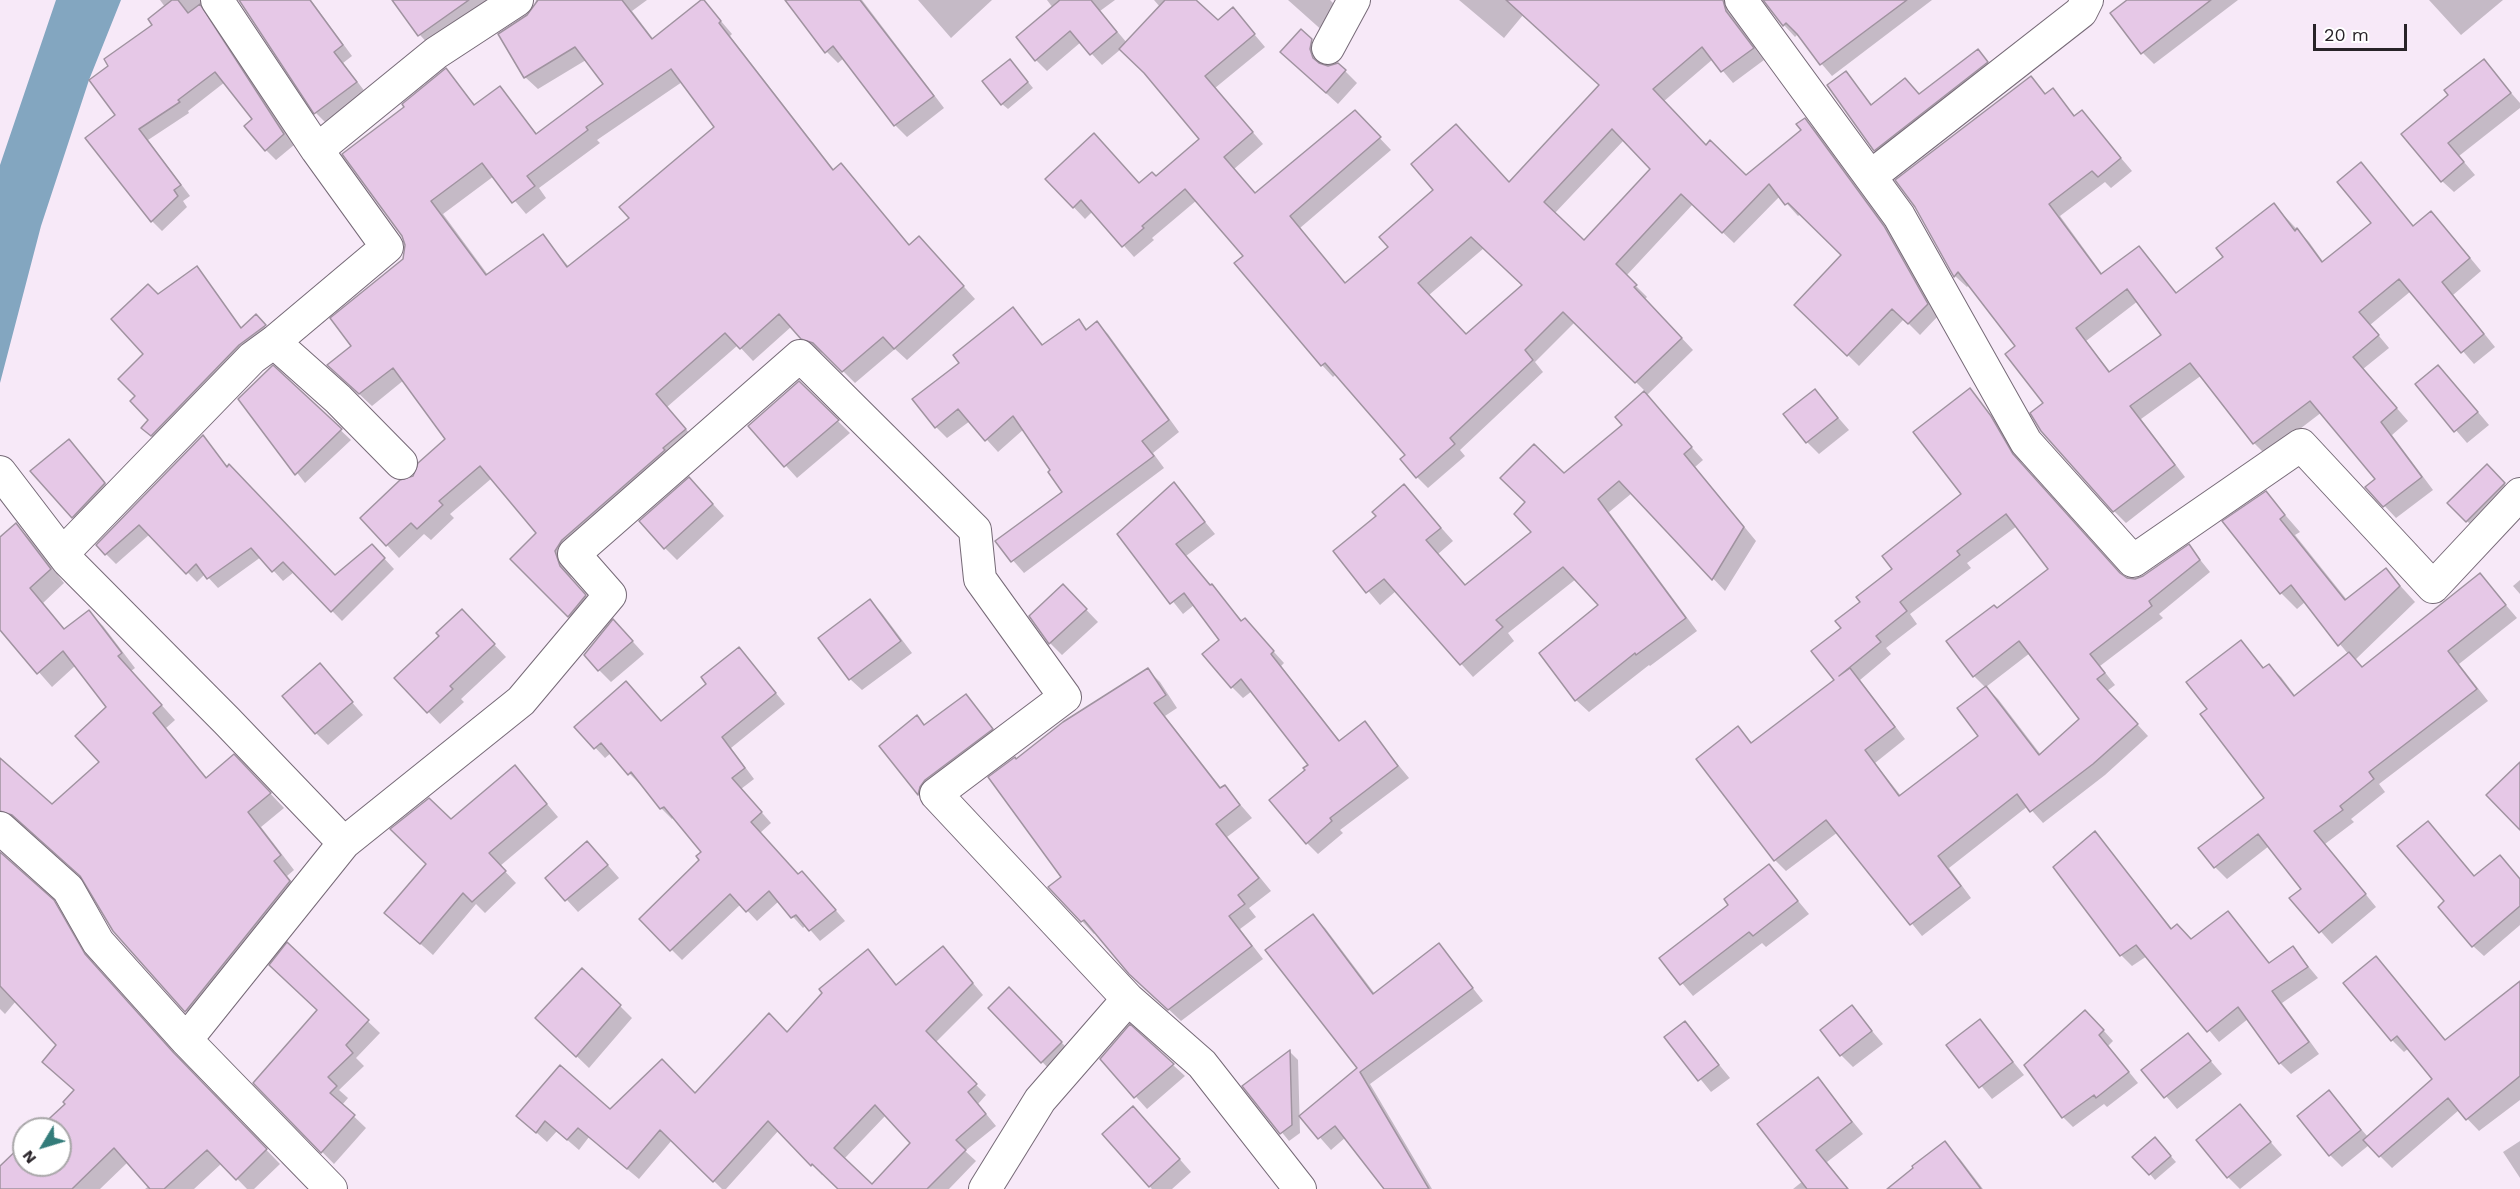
<!DOCTYPE html>
<html>
<head>
<meta charset="utf-8">
<style>
  body { margin:0 }
  #map { position:relative; width:2520px; height:1189px; overflow:hidden; background:#f7e9f8; font-family:"Work Sans",sans-serif }
  canvas { display:block }
  .north { position:absolute; left:12px; top:1117px; width:60px; height:60px; box-sizing:border-box; background:#fff; border:2px solid #a9a7a9; border-radius:50%; rotate:232deg; font-size:16px; font-weight:700; line-height:24px; text-align:center; color:#282328 }
  .north::after { content:''; display:block; margin:auto; width:21px; height:27px; background:#337c7a; clip-path:polygon(50% 0,100% 100%,50% 72%,0 100%) }
  .scale { position:absolute; left:2313px; top:24px; width:94px; height:27px; box-sizing:border-box; border:3px solid #282328; border-top:0; padding-left:8px; font-size:18px; line-height:21px; white-space:nowrap; color:#282328; -webkit-text-stroke:4px #fff; paint-order:stroke }
</style>
</head>
<body>
<div id="map">
<canvas width="2520" height="1189"></canvas>
<div class="north">N</div>
<div class="scale">20 m</div>
</div>
<script>
const ctx = document.querySelector('canvas').getContext('2d');
ctx.lineJoin = 'round';
function fillPath(path, color) {
  ctx.fillStyle = color;
  ctx.fill(path, 'evenodd');
}
function toPath(rows) {
  const path = new Path2D();
  for (const r of rows) {
    path.moveTo(r[0], r[1]);
    for (let i = 2; i < r.length; i += 2) path.lineTo(r[i], r[i + 1]);
  }
  return path;
}
function stroke(path, color, width, dash) {
  ctx.strokeStyle = color;
  ctx.lineWidth = width;
  ctx.lineCap = dash ? 'butt' : 'round';
  ctx.setLineDash(dash || []);
  ctx.stroke(path);
}
fillPath(toPath([
  [56,0,121,0,89,80,41,226,0,383,0,165]
]), '#83a6c0');
fillPath(toPath([
  [160,0,213,0,209,12,212,22,294,145,276,160,266,150,254,119,225,82,188,111,189,113,148,140,190,196,183,201,187,207,162,231,152,221,117,115,110,66,155,25,165,7],
  [240,0,311,0,352,56,343,63,366,93,326,123,316,113],
  [394,0,515,0,432,48,420,35],
  [536,0,647,0,632,11,654,40,703,0,732,34,730,36,834,170,841,165,910,246,931,250,975,299,907,360,895,349,855,383,827,355,815,350,792,326,753,361,738,345,667,407,697,442,567,564,572,580,597,608,581,628,512,559,538,533,492,478,450,514,454,518,431,540,424,534,399,558,387,545,414,477,447,440,404,380,372,406,341,377,353,347,404,260,406,245,407,107,446,70,476,106,500,88,537,134,605,84,586,60,538,89,525,77,500,35,534,9],
  [682,82,716,127,631,218,569,267,543,236,488,275,443,214,494,176,526,214,546,198,539,188,600,143,597,140],
  [787,0,862,0,944,108,907,137,895,125,844,58,838,63,827,52],
  [918,0,992,0,951,38],
  [1047,0,1115,0,1100,11,1127,43,1160,7,1154,0,1193,0,1217,22,1233,9,1265,47,1215,88,1263,144,1234,169,1256,194,1355,112,1391,150,1300,228,1346,284,1510,183,1601,85,1523,15,1504,38,1459,0,1739,0,1734,15,1738,24,1764,60,1733,83,1713,59,1663,102,1706,146,1746,177,1803,131,1805,120,1816,131,1895,239,1938,316,1920,335,1904,319,1859,366,1796,304,1843,255,1801,214,1798,216,1780,196,1734,243,1693,204,1626,276,1647,297,1645,299,1693,350,1646,396,1703,460,1695,467,1756,541,1725,591,1632,493,1609,512,1697,631,1650,666,1649,665,1589,712,1576,700,1600,605,1576,579,1508,633,1514,641,1473,677,1396,591,1380,605,1335,551,1378,517,1404,486,1453,541,1438,554,1466,586,1533,532,1564,475,1624,425,1617,417,1646,392,1575,322,1535,362,1543,372,1460,450,1465,456,1428,488,1417,477,1407,455,1336,374,1333,377,1322,365,1245,256,1197,200,1152,238,1154,240,1134,257,1093,211,1085,219,1047,179,1140,184,1157,178,1201,139,1148,75,1121,49,1102,65,1081,42,1047,71,1036,60,1053,8],
  [1624,140,1653,169,1584,242,1554,214],
  [1484,248,1524,286,1467,335,1429,295],
  [1288,0,1330,0,1343,13,1325,33],
  [1765,0,1932,0,1832,76,1797,35,1795,37,1784,25],
  [2126,0,2238,0,2154,64,2143,53],
  [2429,0,2503,0,2461,35],
  [1311,40,1323,53,1322,66,1328,68,1338,64,1357,83,1338,104,1294,64],
  [1978,51,1997,73,1885,161,1875,150,1846,73,1872,105,1905,80,1920,95],
  [2483,61,2520,103,2520,108,2459,156,2475,175,2454,192,2442,181,2450,95],
  [1015,66,1033,88,1008,109,1002,104],
  [2031,78,2046,95,2052,90,2076,117,2082,112,2132,171,2111,188,2105,182,2060,216,2103,275,2138,248,2177,294,2225,257,2274,205,2309,242,2324,263,2373,223,2361,164,2414,227,2431,213,2443,225,2481,271,2453,295,2495,347,2474,364,2411,291,2370,325,2389,348,2363,369,2408,421,2392,435,2433,490,2396,518,2367,487,2378,479,2322,412,2266,455,2254,443,2202,375,2141,419,2185,477,2126,523,2114,511,2045,403,2017,346,1970,284,1967,287,1955,276],
  [2138,301,2163,335,2111,373,2086,341],
  [158,296,242,329,262,323,271,333,158,442,150,435,150,420,137,396],
  [1013,309,1044,346,1079,321,1088,330,1097,323,1108,334,1179,432,1153,453,1164,468,1024,573,997,542,1064,492,1052,470,1024,429,998,452,970,421,947,438,936,427,961,363],
  [273,367,351,440,305,483,240,399],
  [2450,379,2489,425,2467,443,2417,385],
  [799,383,850,433,797,478,750,426],
  [1969,390,2002,429,2024,467,2122,576,2135,580,2143,577,2189,546,2210,572,2159,614,2163,618,2100,666,2115,685,2107,691,2148,736,2105,775,2043,823,2028,806,1949,868,1971,898,1922,936,1838,832,1786,871,1775,860,1738,728,1753,744,1836,681,1843,628,1862,603,1963,494],
  [2017,526,2050,569,1997,610,1974,676,1986,688,1980,736,1901,796,1875,763,1905,739,1860,680,1891,654,1886,648,1917,624,1910,614,1971,568,1967,563],
  [2030,653,2081,719,2041,755,1998,699,1986,687],
  [1815,391,1849,430,1819,454,1807,442],
  [203,437,228,468,336,577,382,556,394,569,342,621,294,572,283,581,261,557,218,588,205,574,197,582,150,534,116,564,106,554],
  [69,441,122,502,91,535,73,517],
  [2487,466,2516,496,2479,533,2449,503],
  [1174,484,1215,534,1186,556,1243,622,1245,620,1284,663,1281,666,1340,741,1364,723,1409,778,1340,830,1343,833,1318,854,1307,843,1307,770,1310,765,1252,691,1243,698,1232,687,1221,640,1194,605,1183,614,1119,534],
  [701,491,724,516,677,560,665,548],
  [2266,493,2300,532,2295,535,2347,600,2386,570,2415,602,2355,660,2362,668,2480,575,2517,618,2459,664,2488,701,2379,784,2385,792,2351,819,2354,822,2325,844,2376,907,2332,944,2291,898,2303,889,2269,846,2227,879,2215,867,2266,798,2209,709,2241,642,2265,669,2269,666,2281,677,2296,697,2349,655,2305,602,2297,609,2281,593],
  [16,525,30,539,64,583,43,603,65,630,89,612,103,626,135,668,131,671,175,720,166,728,207,778,248,770,284,808,261,827,294,870,287,876,304,896,200,1025,114,931,83,878,28,828,18,824,0,831,0,760,52,806,101,762,108,708,76,665,52,687,0,628,0,539],
  [2520,580,2520,594,2513,586],
  [1075,598,1098,622,1062,655,1050,643,1031,616],
  [869,601,881,612,912,653,862,690,850,679],
  [474,623,506,657,461,699,464,702,440,724,396,678],
  [625,633,644,654,611,682,599,670],
  [739,649,785,704,731,748,754,779,741,789,771,823,760,833,799,876,812,883,845,921,820,941,806,925,803,928,779,901,757,921,741,904,682,960,641,919,701,861,703,852,674,817,672,819,661,808,641,783,640,784,630,774,611,753,605,758,576,727,661,723,709,685],
  [320,665,363,715,328,745,316,733],
  [1148,670,1160,682,1177,708,1165,716,1222,789,1225,787,1252,818,1227,837,1271,891,1249,908,1256,917,1240,929,1263,959,1181,1021,1144,986,1096,932,1094,934,1082,921,1017,761],
  [966,696,1003,741,930,804,881,746,917,717,925,726],
  [526,779,558,817,500,866,516,883,485,913,476,904,433,955,386,913,428,864,451,822],
  [2428,823,2475,877,2500,857,2520,879,2520,925,2484,956,2473,946,2446,901],
  [2095,833,2173,930,2192,941,2228,913,2270,964,2293,948,2318,978,2282,1003,2319,1054,2291,1074,2280,1063,2248,1019,2219,1042,2147,956,2132,966,2121,955],
  [0,854,68,916,98,970,187,1068,280,1164,254,1189,247,1189,222,1163,194,1189,145,1189,149,1186,128,1162,100,1189,0,1189,0,1172,24,1145,24,1165,60,1165,60,1129,41,1129,67,1104,75,1091,58,1044,16,1001,5,1014,0,1009],
  [599,855,619,878,578,912,547,878],
  [1769,866,1809,914,1766,947,1762,943,1693,996,1661,958,1730,905],
  [1313,916,1325,928,1375,994,1439,945,1483,1001,1370,1084,1432,1189,1386,1189,1346,1137,1331,1150,1301,1116,1359,1068],
  [288,945,380,1033,356,1058,364,1066,339,1090,348,1098,342,1105,366,1128,334,1164,255,1083,318,1011],
  [868,951,897,986,953,959,983,995,935,1043,986,1095,978,1104,996,1126,965,1151,976,1161,949,1189,840,1189,824,1174,822,1175,779,1130,726,1189,722,1189,672,1140,639,1179,589,1137,579,1150,557,1131,547,1142,518,1116,610,1111,695,1095,787,1033],
  [886,1115,912,1143,872,1186,844,1159],
  [2346,983,2446,1041,2520,1044,2520,1100,2479,1131,2459,1110,2392,1168,2369,1145,2342,1167,2330,1155,2329,1092,2368,1137,2434,1079,2409,1048,2404,1052,2392,1040],
  [1009,990,1073,1054,1053,1073,990,1008],
  [620,1006,632,1018,589,1068,537,1018],
  [1852,1007,1883,1044,1853,1067,1841,1055],
  [1980,1021,2024,1075,1992,1099,1948,1045],
  [2095,1021,2113,1041,2108,1046,2138,1083,2107,1107,2104,1104,2073,1127,2063,1117],
  [1685,1023,1730,1078,1711,1092,1666,1037],
  [2188,1035,2222,1074,2177,1109,2144,1070],
  [1290,1052,1298,1060,1300,1133,1289,1141,1244,1086],
  [1102,1059,1173,1065,1185,1076,1147,1109],
  [1818,1079,1863,1134,1827,1162,1848,1189,1793,1189,1803,1181],
  [2239,1106,2282,1155,2240,1189,2228,1177],
  [1145,1120,1191,1172,1172,1189,1152,1189,1104,1134],
  [2520,1141,2520,1178,2503,1152],
  [1944,1143,1960,1159,1983,1189,1889,1189],
  [2160,1144,2176,1162,2155,1180,2150,1174]
]), '#0003');
const building = toPath([
  [172,0,178,0,188,13,200,4,284,134,265,151,244,126,252,119,215,72,178,100,180,102,139,129,181,185,174,190,178,196,151,222,85,138,115,115,89,80,108,66,104,59,152,25,148,19,172,0],
  [239,0,310,0,343,45,334,52,357,82,314,114,239,0],
  [392,0,469,0,418,36,392,0],
  [538,0,622,0,652,39,701,0,704,0,721,21,719,23,833,170,841,163,909,245,919,236,964,286,894,349,883,337,842,372,813,343,801,339,779,314,740,349,725,333,656,394,686,429,663,448,665,450,562,540,555,551,560,566,586,595,568,617,510,559,536,533,480,466,439,501,443,505,417,529,411,523,386,546,360,518,400,480,413,476,418,463,445,439,393,368,359,394,327,365,351,346,330,318,403,259,405,245,402,236,342,154,404,107,402,104,446,68,474,105,500,86,536,134,603,84,575,47,524,78,498,34,527,15,538,0],
  [671,69,714,127,619,207,629,218,567,267,543,234,486,275,431,201,482,163,512,203,535,186,527,176,588,130,586,127,671,69],
  [785,0,860,0,934,96,894,126,833,46,825,53,785,0],
  [1060,0,1091,0,1117,32,1090,55,1070,31,1035,61,1016,37,1060,0],
  [1165,0,1196,0,1218,20,1233,7,1255,34,1205,76,1253,132,1224,157,1255,193,1355,110,1381,137,1290,216,1345,283,1388,247,1379,237,1433,190,1411,164,1456,124,1509,182,1599,85,1506,0,1723,0,1726,11,1754,48,1721,72,1702,47,1653,89,1706,145,1710,140,1746,175,1801,130,1796,124,1805,118,1884,226,1928,304,1908,324,1892,309,1847,356,1794,305,1841,255,1788,203,1785,205,1769,184,1722,233,1681,194,1616,264,1637,285,1634,287,1682,338,1635,383,1563,312,1525,350,1533,360,1450,438,1455,444,1416,478,1400,459,1405,455,1325,363,1321,366,1234,263,1243,256,1185,189,1142,226,1144,228,1122,247,1081,200,1073,208,1045,179,1094,133,1139,183,1152,172,1156,176,1199,139,1144,73,1119,49,1165,0],
  [1612,129,1650,169,1584,240,1544,202,1612,129],
  [1471,237,1522,285,1466,334,1418,283,1471,237],
  [1763,0,1907,0,1820,65,1797,34,1786,23,1783,26,1763,0],
  [2127,0,2211,0,2141,54,2110,13,2127,0],
  [1301,29,1312,39,1310,49,1313,58,1319,63,1328,66,1338,63,1346,70,1326,93,1280,52,1301,29],
  [1978,49,1988,62,1874,151,1827,85,1846,71,1871,105,1905,78,1919,94,1978,49],
  [1010,59,1028,82,1001,105,982,81,1010,59],
  [2484,59,2511,93,2448,143,2464,162,2441,182,2401,134,2448,95,2444,90,2484,59],
  [2031,76,2045,94,2053,88,2074,116,2082,110,2121,158,2098,177,2092,171,2049,204,2101,274,2139,246,2176,293,2223,257,2216,248,2274,203,2295,231,2297,228,2322,262,2371,223,2337,182,2361,162,2413,226,2431,211,2470,258,2442,282,2484,334,2461,353,2399,279,2359,312,2379,335,2353,357,2397,408,2381,422,2422,477,2383,507,2365,487,2375,479,2310,401,2253,444,2190,363,2130,406,2175,465,2113,512,2041,431,2030,413,2043,403,2005,354,2015,346,1958,272,1954,277,1915,207,1895,180,2031,76],
  [2127,289,2161,335,2109,372,2076,328,2127,289],
  [197,266,241,328,256,314,266,325,239,345,151,436,141,428,148,420,130,401,135,396,118,379,143,354,111,319,148,284,158,294,197,266],
  [1013,307,1042,345,1079,319,1086,330,1097,321,1169,420,1142,441,1154,456,1011,562,995,541,1062,492,1048,472,1050,470,1013,416,985,441,958,409,935,428,912,399,959,363,953,355,1013,307],
  [273,365,342,429,295,475,238,399,273,365],
  [2438,365,2478,412,2454,432,2415,384,2438,365],
  [799,381,839,420,784,467,748,426,799,381],
  [1970,388,1991,416,2013,454,2120,573,2127,578,2135,579,2143,576,2189,544,2200,560,2149,601,2152,606,2090,654,2105,673,2097,679,2138,724,2093,764,2030,812,2017,794,1938,856,1961,886,1910,925,1826,820,1774,861,1696,759,1738,726,1751,743,1834,680,1811,651,1841,628,1835,621,1860,602,1856,597,1892,569,1882,556,1961,494,1913,432,1970,388],
  [2006,514,2048,569,1997,608,1994,605,1946,641,1973,677,2019,641,2079,719,2039,755,1986,686,1957,708,1978,736,1899,796,1865,750,1895,727,1850,668,1839,676,1881,642,1876,636,1907,611,1900,602,1960,555,1957,551,2006,514],
  [1815,389,1838,418,1806,443,1783,414,1815,389],
  [1644,391,1692,447,1684,454,1744,527,1712,580,1619,481,1598,499,1686,618,1636,655,1635,653,1575,701,1539,653,1598,605,1563,567,1496,620,1503,627,1460,665,1384,579,1366,593,1333,551,1376,516,1372,512,1404,484,1441,528,1426,540,1465,585,1531,532,1514,514,1525,502,1500,478,1534,444,1564,473,1622,425,1615,417,1644,391],
  [203,435,227,467,229,464,335,575,372,544,385,558,331,612,283,562,272,572,251,548,207,579,196,564,186,574,139,525,105,555,96,545,203,435],
  [69,439,105,483,72,518,30,471,69,439],
  [2487,464,2505,483,2466,522,2447,503,2487,464],
  [689,477,713,504,664,549,639,521,689,477],
  [1174,482,1205,522,1176,544,1210,585,1212,584,1241,621,1245,618,1274,651,1271,654,1339,741,1365,721,1398,766,1330,818,1332,821,1306,844,1269,800,1305,770,1303,768,1308,765,1241,679,1231,688,1202,654,1219,640,1184,593,1170,604,1117,534,1174,482],
  [2266,491,2285,515,2280,519,2345,600,2386,568,2400,586,2338,646,2291,585,2280,594,2222,521,2266,491],
  [16,523,51,569,30,588,64,629,89,610,122,653,118,656,162,705,153,713,206,778,234,754,271,793,248,812,281,855,274,861,290,881,185,1012,113,931,80,876,12,815,0,811,0,758,52,804,99,762,75,736,106,707,63,651,37,674,0,630,0,537,16,523],
  [2480,573,2506,605,2448,651,2477,689,2369,772,2374,779,2340,806,2343,810,2314,831,2366,894,2319,933,2289,898,2301,889,2258,834,2214,868,2198,848,2264,798,2200,714,2207,709,2186,682,2241,640,2263,668,2269,664,2294,696,2349,652,2362,667,2480,573],
  [1063,584,1087,609,1049,644,1029,616,1063,584],
  [870,599,901,641,849,680,818,638,870,599],
  [462,609,495,644,450,686,453,689,427,713,394,678,439,636,436,633,462,609],
  [613,619,633,641,598,671,584,655,613,619],
  [739,647,776,693,722,737,745,768,732,778,762,812,751,822,798,874,802,871,836,910,809,931,796,915,791,918,769,891,746,912,730,894,670,951,639,919,699,860,696,856,701,852,664,807,660,809,631,772,628,775,601,743,594,749,574,727,626,681,661,721,706,684,701,677,739,647],
  [320,663,353,702,315,734,282,696,320,663],
  [1148,668,1166,695,1154,703,1220,788,1225,785,1240,805,1216,824,1259,878,1238,895,1245,904,1229,916,1252,946,1168,1010,1129,974,1084,920,1081,922,1048,887,1061,877,988,777,1015,757,1016,759,1063,722,1148,668],
  [966,694,993,729,925,780,920,787,918,795,879,746,917,715,924,725,966,694],
  [2520,762,2520,830,2486,795,2520,762],
  [515,765,547,804,489,853,506,871,472,902,463,893,420,944,384,913,426,864,390,829,429,798,451,819,515,765],
  [2428,821,2474,876,2500,855,2520,879,2520,906,2472,947,2438,907,2444,901,2397,846,2428,821],
  [2095,831,2171,929,2177,924,2191,939,2228,911,2269,963,2293,946,2308,967,2272,991,2309,1042,2279,1064,2238,1007,2207,1032,2136,945,2120,956,2053,867,2095,831],
  [587,841,608,865,565,901,545,878,587,841],
  [0,852,54,900,85,954,173,1052,267,1149,236,1180,207,1150,164,1189,150,1189,114,1148,72,1189,0,1189,0,1166,24,1143,24,1165,60,1165,60,1129,38,1129,65,1104,63,1102,74,1090,42,1062,56,1045,0,986,0,852],
  [1769,864,1798,901,1753,936,1749,932,1680,985,1659,958,1728,905,1724,899,1769,864],
  [1313,914,1373,994,1439,943,1473,988,1360,1072,1429,1189,1384,1189,1335,1126,1318,1139,1299,1116,1357,1068,1265,950,1313,914],
  [287,942,369,1020,346,1045,353,1053,328,1077,337,1086,330,1093,355,1115,321,1153,253,1083,317,1010,269,965,287,942],
  [943,946,973,983,926,1031,977,1084,968,1092,986,1114,956,1140,966,1150,927,1189,838,1189,812,1164,811,1166,768,1121,713,1182,660,1130,627,1169,578,1128,567,1140,545,1121,536,1133,516,1116,560,1065,610,1109,662,1059,695,1093,769,1013,787,1032,822,993,819,989,868,949,896,985,943,946],
  [875,1105,910,1143,872,1184,834,1148,875,1105],
  [2376,956,2445,1040,2520,981,2520,1076,2466,1120,2448,1098,2379,1157,2363,1140,2432,1079,2397,1036,2391,1041,2343,983,2376,956],
  [582,968,621,1005,576,1057,535,1018,582,968],
  [1009,987,1062,1042,1041,1063,988,1008,1009,987],
  [1852,1005,1872,1031,1840,1056,1820,1030,1852,1005],
  [2085,1010,2104,1030,2099,1035,2129,1072,2096,1098,2094,1095,2062,1118,2024,1065,2085,1010],
  [1980,1019,2013,1062,1979,1088,1946,1045,1980,1019],
  [1685,1021,1719,1065,1698,1081,1664,1037,1685,1021],
  [1130,1024,1174,1064,1134,1098,1100,1059,1130,1024],
  [2188,1033,2211,1061,2164,1098,2141,1070,2188,1033],
  [1290,1050,1292,1125,1280,1134,1242,1086,1290,1050],
  [1818,1077,1852,1122,1816,1150,1848,1189,1807,1189,1757,1124,1818,1077],
  [2329,1090,2361,1130,2329,1156,2297,1116,2329,1090],
  [2240,1104,2271,1142,2227,1178,2196,1140,2240,1104],
  [1133,1106,1180,1159,1149,1187,1102,1134,1133,1106],
  [2155,1137,2171,1156,2149,1175,2132,1157,2155,1137],
  [1945,1141,1981,1189,1887,1189,1913,1168,1912,1166,1945,1141]
]);
fillPath(building, '#e6c8e7');
stroke(building, '#a093a0', 1.5);
const minor = toPath([
  [1741,0,1899,216,2026,442,2133,561,2301,445,2433,587,2520,494],
  [1328,48,1354,0],
  [317,150,436,53,517,0],
  [1871,176,2081,12,2087,0],
  [274,342,338,399,401,463],
  [0,472,68,561,227,721,344,843],
  [63,553,252,358,274,342,387,247,317,150,217,0],
  [0,828,68,889,98,942,186,1040,331,1189],
  [186,1040,344,843,521,701,610,595,574,554,800,356,975,530,980,579,1065,697,936,794,1128,999,1202,1064,1300,1189],
  [985,1189,1040,1100,1128,999]
]);
stroke(minor, '#766a77', 34);
stroke(minor, '#fff', 32);
</script>
</body>
</html>
